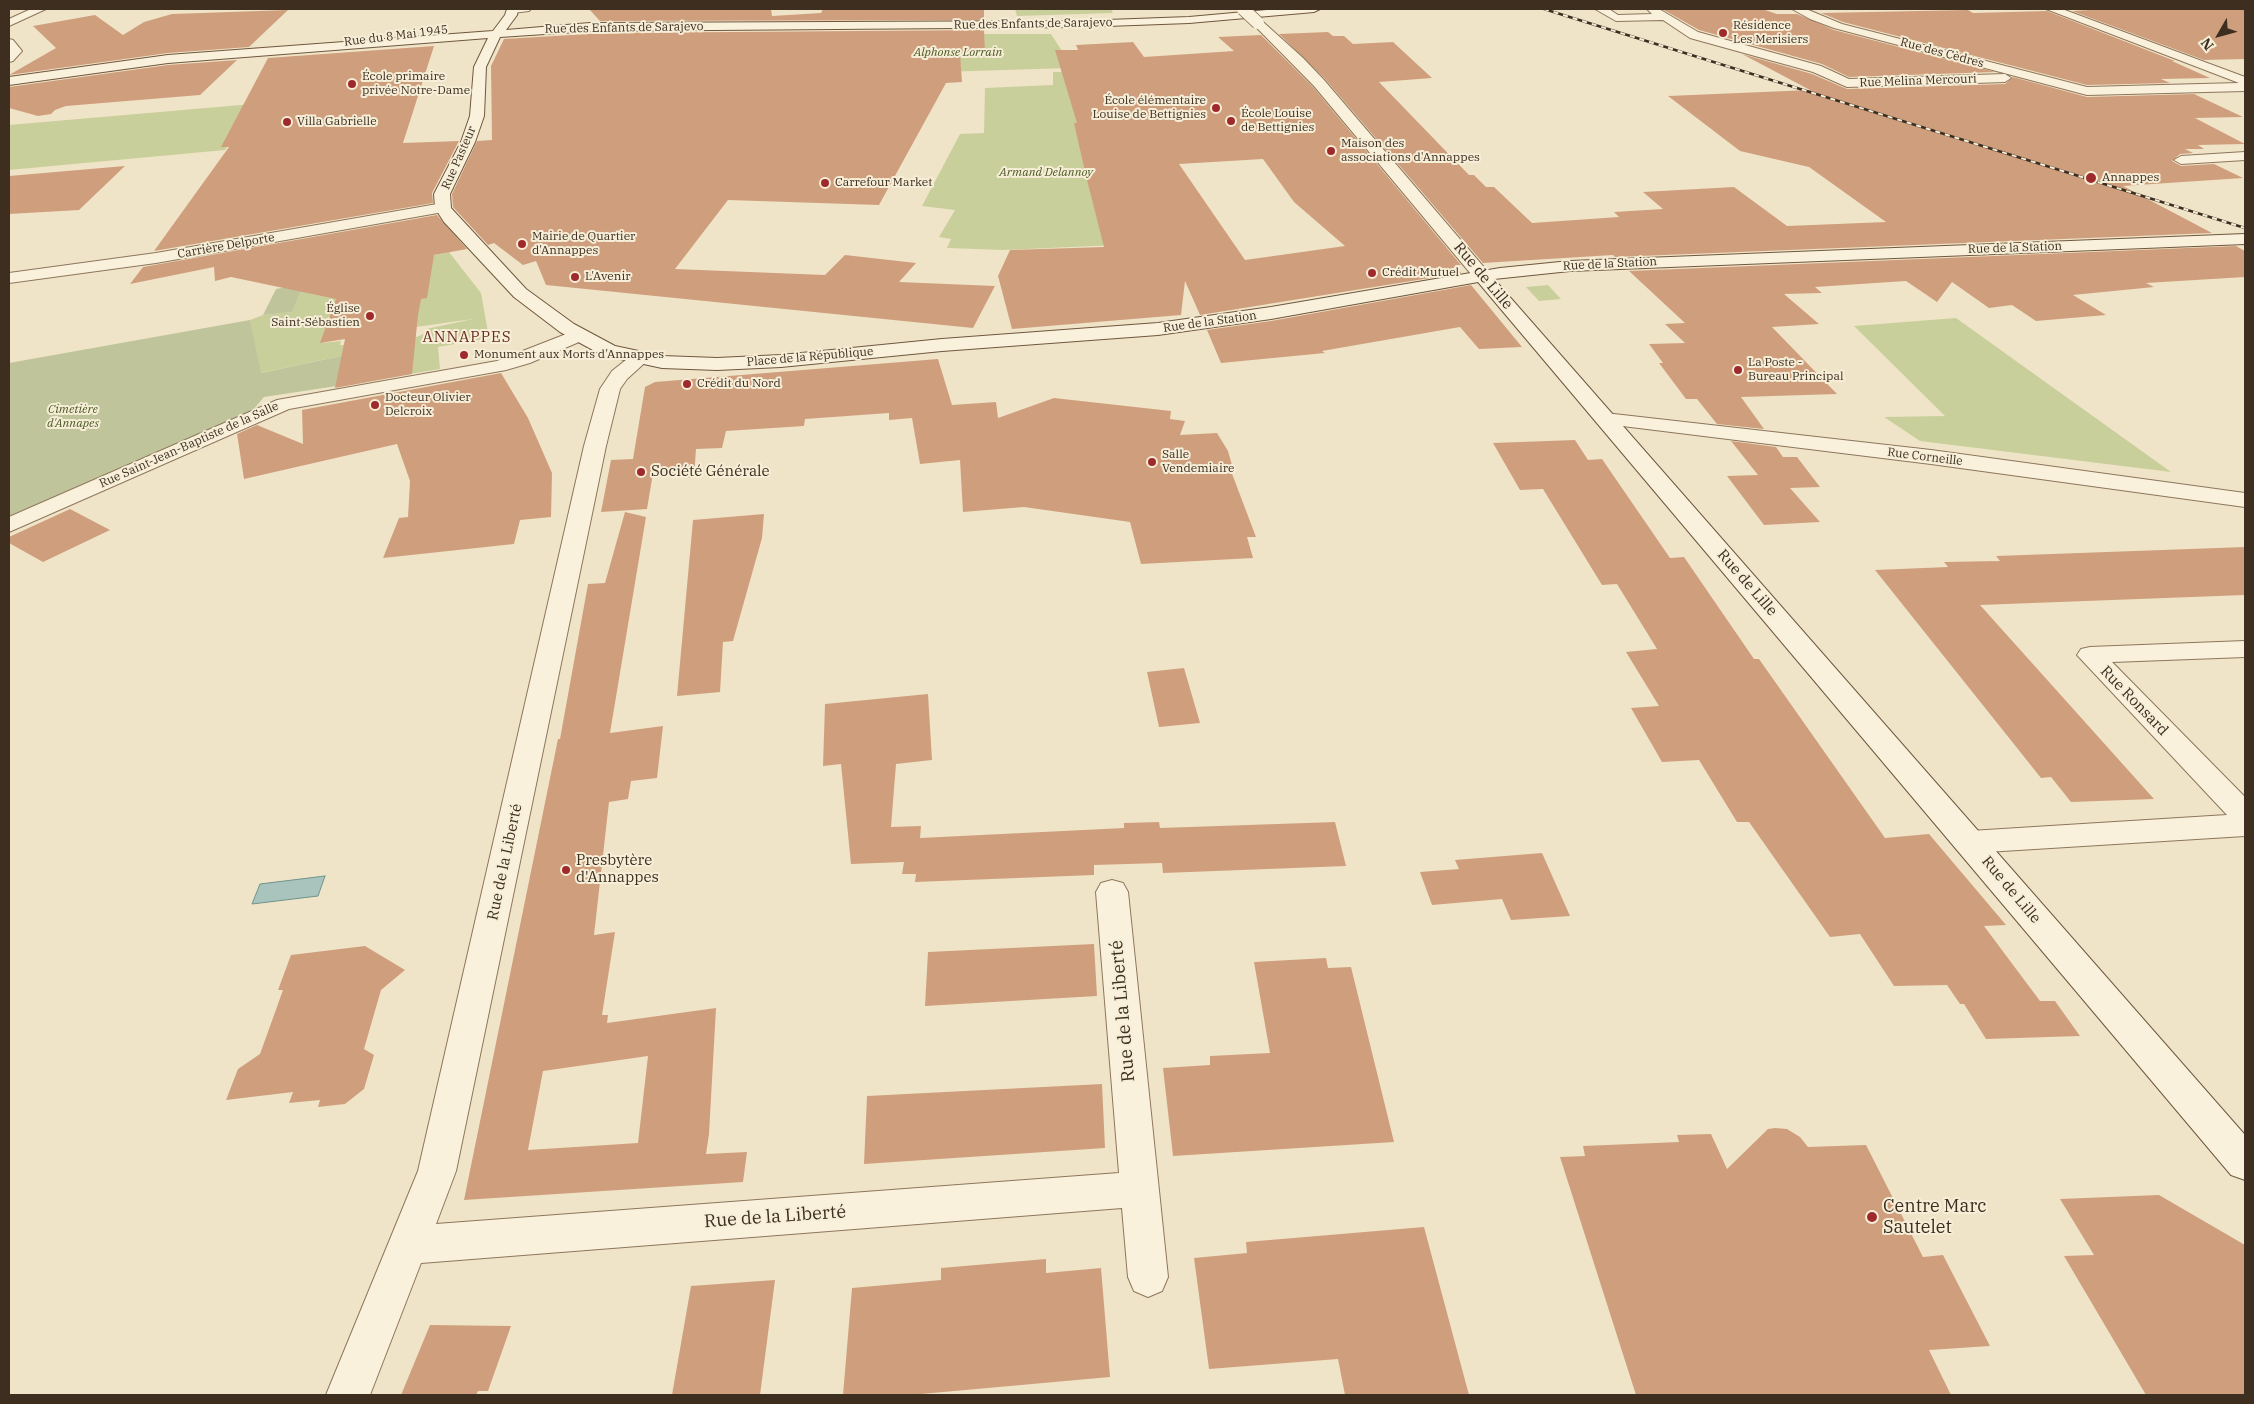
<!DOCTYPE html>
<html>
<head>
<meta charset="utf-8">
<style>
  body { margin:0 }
  #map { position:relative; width:2254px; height:1404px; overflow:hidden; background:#f0e4c8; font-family:"IBM Plex Serif",serif }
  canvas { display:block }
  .frame { position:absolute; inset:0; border:10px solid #3d2e20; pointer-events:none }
  .north { position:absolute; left:2194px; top:10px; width:50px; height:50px; -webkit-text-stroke:4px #f7eed8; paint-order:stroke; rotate:232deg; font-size:14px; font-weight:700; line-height:20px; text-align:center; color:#3d2e20 }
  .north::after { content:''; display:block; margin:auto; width:18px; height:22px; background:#3d2e20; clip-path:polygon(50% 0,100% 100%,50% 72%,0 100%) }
</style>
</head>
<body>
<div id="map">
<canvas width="2254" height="1404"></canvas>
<div class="frame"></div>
<div class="north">N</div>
</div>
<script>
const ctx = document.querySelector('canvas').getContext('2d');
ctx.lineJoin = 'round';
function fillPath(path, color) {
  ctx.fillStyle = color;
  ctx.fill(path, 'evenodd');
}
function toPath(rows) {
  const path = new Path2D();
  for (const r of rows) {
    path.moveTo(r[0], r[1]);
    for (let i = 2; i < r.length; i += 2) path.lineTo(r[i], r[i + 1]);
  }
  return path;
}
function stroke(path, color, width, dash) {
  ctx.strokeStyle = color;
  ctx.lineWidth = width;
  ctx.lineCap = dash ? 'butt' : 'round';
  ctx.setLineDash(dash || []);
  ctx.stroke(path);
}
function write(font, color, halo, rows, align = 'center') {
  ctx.font = font + ' "IBM Plex Serif",serif';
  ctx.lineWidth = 4;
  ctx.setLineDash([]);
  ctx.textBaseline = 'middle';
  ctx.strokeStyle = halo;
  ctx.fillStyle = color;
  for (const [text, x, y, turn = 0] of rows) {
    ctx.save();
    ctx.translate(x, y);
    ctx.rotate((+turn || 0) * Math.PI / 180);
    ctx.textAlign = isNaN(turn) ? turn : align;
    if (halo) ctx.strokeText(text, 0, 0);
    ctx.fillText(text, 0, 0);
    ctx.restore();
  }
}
fillPath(toPath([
  [1015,9,1111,9,1113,13,1017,16],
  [893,34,1051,34,1064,54,1069,68,908,73],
  [1108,71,1164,243,1004,250,947,248,951,239,939,237,955,210,922,206,960,134,984,133,985,88,1053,85,1053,72],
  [264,103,239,114,225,140,229,144,225,150,9,170,9,125],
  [449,252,481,293,489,338,438,347,440,369,361,382,383,350,424,334,426,329,473,319,416,327,337,299,334,309,330,311,333,311,332,316,328,317,325,326,329,326,322,343,341,341,340,345,347,345,346,355,260,373,250,320,263,315,292,312,304,284],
  [1548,285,1561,299,1539,301,1526,287],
  [1956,318,2171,472,1920,441,1884,417,1945,416,1854,326]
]), '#c9cf9b');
fillPath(toPath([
  [304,284,292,312,263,315,276,289],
  [250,320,261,373,346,355,350,384,264,397,253,410,9,516,9,363]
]), '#bfc49a');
const water = toPath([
  [325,876,318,896,252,904,260,884,325,876]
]);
fillPath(water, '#a9c4bc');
stroke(water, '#6f938a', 1);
fillPath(toPath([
  [589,9,771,9,772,16,821,13,823,9,984,9,984,20,600,21],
  [1662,9,1762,9,1777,14,1797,14,1834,30,1995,72,1849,77,1822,64,1699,30],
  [2108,9,2245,9,2245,59,2204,60,2072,11],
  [288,10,249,47,168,53,9,75,56,48,33,26,95,15,123,35,144,22,172,14],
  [1968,10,1973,13,2047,11,2175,61,2172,61,2210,78,2161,79,2170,83,2087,85,1843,22,1821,13],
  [984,30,985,53,960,54,962,82,946,83,879,205,728,200,675,269,825,275,845,255,916,263,899,282,995,286,973,328,546,285,536,261,523,265,494,243,488,245,453,207,452,194,477,141,492,140,491,66,504,39,605,33],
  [1328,32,1333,36,1344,36,1353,44,1393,42,1432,78,1379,82,1469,175,1474,175,1486,187,1494,187,1532,223,1619,217,1614,212,1663,209,1643,192,1734,187,1787,226,1886,222,1809,167,1740,151,1668,96,1810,90,1742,54,1812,74,1847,89,2005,84,2013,77,2087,97,2194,94,2243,117,2195,118,2245,144,2198,145,2204,149,2185,149,2193,153,2180,154,2172,161,2181,166,2214,164,2243,178,2123,186,2212,233,1615,257,1613,255,1483,263,1325,79,1279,34],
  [1261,35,1313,87,1461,265,1455,265,1461,273,1200,315,1185,281,1181,315,1012,329,998,276,1010,250,1104,247,1086,176,1074,123,1077,123,1055,50,1078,50,1076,45,1133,42,1144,57,1234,51,1218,37],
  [1263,159,1294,202,1345,246,1245,260,1179,164],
  [434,46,403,143,459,141,432,193,433,203,154,251,229,147,221,147,268,58],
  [237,60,200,95,66,106,55,110,51,114,38,116,9,108,9,87,168,65],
  [125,166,79,210,9,214,9,176],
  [437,215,467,249,434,255,427,298,421,299,418,315,412,374,335,388,345,339,320,343,336,299,231,277,215,281,214,267,130,284,143,267],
  [2236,246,2245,251,2245,277,2146,283,2154,287,2073,295,2106,315,2036,321,2012,305,1989,308,1952,282,1937,302,1906,281,1815,287,1822,293,1784,294,1819,324,1772,327,1837,394,1741,397,1764,429,1717,424,1697,399,1686,399,1659,363,1663,363,1649,344,1685,343,1665,324,1685,323,1629,271],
  [1471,285,1522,347,1479,349,1460,327,1322,351,1325,353,1221,363,1207,330,1271,321],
  [938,359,952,405,996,402,998,418,1054,398,1171,411,1170,419,1185,421,1180,435,1217,433,1228,451,1232,465,1231,471,1256,537,1247,537,1253,558,1141,564,1130,522,1024,507,963,512,960,460,920,464,912,418,889,420,889,413,805,419,804,426,726,431,722,448,696,449,694,478,653,473,647,509,601,512,611,460,633,459,645,387,655,382],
  [501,373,528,418,552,473,551,517,520,520,514,544,383,558,399,518,408,517,410,481,397,444,244,479,237,434,257,425,303,444,302,410],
  [1575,440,1588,460,1602,459,1670,558,1684,557,1754,659,1759,659,1885,838,1929,834,2006,925,1984,926,2040,1001,2055,1001,2080,1036,1986,1039,1964,1004,1960,1004,1947,985,1894,986,1860,934,1830,937,1749,822,1737,822,1699,760,1662,762,1631,708,1659,706,1626,652,1657,649,1617,584,1602,585,1543,489,1520,490,1493,443],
  [1731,441,1776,447,1783,457,1797,457,1820,487,1790,488,1820,522,1764,525,1727,476,1758,475],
  [70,509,110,530,43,562,9,543,9,537],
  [625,512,646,517,610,733,663,726,657,778,631,781,628,799,609,802,594,935,615,932,602,1015,608,1015,607,1023,716,1008,709,1134,706,1154,747,1152,743,1182,464,1200,537,842,558,739,560,739,588,584,605,583],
  [648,1056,638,1143,528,1150,543,1071],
  [764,514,762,538,733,641,723,642,720,692,677,696,693,520],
  [2245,547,2245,595,1980,605,2154,799,2071,802,2051,777,2041,778,1875,570,1948,567,1944,562,2000,561,1996,556],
  [1184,668,1200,723,1159,727,1147,672],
  [928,694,932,760,896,764,891,827,921,826,920,838,1124,828,1124,823,1159,822,1160,828,1335,822,1346,866,1163,873,1162,863,1094,865,1094,875,915,882,916,874,902,874,904,862,851,864,841,764,823,766,825,704],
  [1542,853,1570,916,1511,920,1502,899,1432,905,1420,872,1459,869,1455,860],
  [1094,944,1097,996,925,1006,928,952],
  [365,946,405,970,381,990,364,1049,374,1055,364,1089,345,1104,318,1107,320,1100,289,1103,293,1092,226,1100,238,1069,260,1054,283,990,278,990,291,955],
  [1326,958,1328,968,1351,967,1394,1142,1173,1156,1163,1068,1210,1065,1210,1056,1270,1053,1254,962],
  [1102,1084,1105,1148,864,1164,867,1096],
  [1775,1128,1787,1129,1800,1137,1808,1147,1866,1145,1923,1257,1943,1255,1990,1346,1929,1350,1951,1395,1636,1395,1560,1157,1585,1156,1583,1146,1679,1142,1677,1135,1711,1134,1727,1169,1768,1129],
  [2159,1195,2245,1245,2245,1395,2146,1395,2064,1256,2094,1255,2060,1199],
  [1424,1227,1469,1395,1345,1395,1338,1359,1209,1369,1194,1258,1247,1253,1246,1242],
  [1046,1259,1046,1273,1101,1268,1110,1377,910,1395,843,1395,852,1288,941,1280,941,1268],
  [775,1280,760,1395,672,1395,691,1286],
  [430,1325,511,1326,488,1391,478,1391,476,1395,401,1395]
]), '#cf9f7d');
const street = toPath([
  [31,9,46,9,9,26,9,19,31,9],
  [508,9,531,9,529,11,513,13,509,12,508,9],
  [1595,9,1609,9,1618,15,1652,14,1647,9,1659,9,1698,32,1821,66,1849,79,2005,74,2011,78,2005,82,1847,87,1813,72,1690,38,1663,20,1616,21,1595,9],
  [1792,9,1806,9,1842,24,2087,87,2239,83,2046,9,2062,9,2245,77,2245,91,2087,95,1834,28,1810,19,1792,9],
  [1258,20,1262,21,1303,58,1324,80,1488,272,1491,276,1488,280,1476,280,1314,86,1254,25,1254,21,1258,20],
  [9,39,13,40,22,51,13,61,9,62,9,39],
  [2245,152,2245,160,2181,164,2174,160,2181,156,2245,152],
  [443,203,451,208,449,211,156,263,9,283,9,273,156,253,443,203],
  [579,329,586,331,588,335,586,339,530,363,506,370,289,409,9,532,9,517,277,400,497,361,579,329],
  [639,353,646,355,649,359,627,379,620,389,606,446,456,1171,436,1224,1119,1173,1096,892,1101,883,1112,880,1123,883,1128,892,1168,1277,1162,1291,1148,1297,1134,1291,1128,1277,1122,1208,421,1263,370,1395,326,1395,418,1171,584,446,600,389,612,371,632,355,639,353],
  [1605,413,1931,450,2245,493,2245,507,1931,464,1598,423,1595,419,1598,415,1605,413],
  [2245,641,2245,657,2112,662,2245,797,2245,836,1970,853,1959,850,1955,842,1959,834,1970,831,2227,815,2077,655,2081,649,2090,647,2245,641]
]);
const secondary = toPath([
  [507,9,518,9,517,15,506,30,590,23,1080,21,1189,17,1278,9,1320,9,1314,12,1189,23,1080,27,590,31,500,37,486,67,484,116,475,142,450,194,451,208,526,289,574,324,615,346,662,356,717,358,781,355,942,339,1158,323,1271,307,1500,268,1570,261,2245,234,2245,244,1570,271,1494,279,2245,1135,2245,1180,2231,1175,1478,282,1271,319,1158,335,942,351,781,367,717,370,662,368,602,355,560,332,514,297,444,222,435,208,434,194,461,142,470,116,474,67,488,38,168,63,9,85,9,77,168,55,493,31,505,15,507,9]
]);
stroke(street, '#8d765c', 2);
stroke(secondary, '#6f573f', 2);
fillPath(street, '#faf1dc');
fillPath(secondary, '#faf1dc');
const rail = toPath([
  [1544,9,2245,228]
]);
stroke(rail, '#3d2e20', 2.5);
stroke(rail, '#f7eed8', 2, [5]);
const streetBridge = toPath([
  [1243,9,1258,23]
]);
stroke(streetBridge, '#8d765c', 14, []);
stroke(streetBridge, '#faf1dc', 12);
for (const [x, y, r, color] of [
  [1723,33,5,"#9e2a2b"],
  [352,84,5,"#9e2a2b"],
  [1216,108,5,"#9e2a2b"],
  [1231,121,5,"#9e2a2b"],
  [287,122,5,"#9e2a2b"],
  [1331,151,5,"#9e2a2b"],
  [2091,178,6,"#9e2a2b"],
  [825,183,5,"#9e2a2b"],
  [522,244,5,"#9e2a2b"],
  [1372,273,5,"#9e2a2b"],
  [575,277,5,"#9e2a2b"],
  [370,316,5,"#9e2a2b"],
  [464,355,5,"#9e2a2b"],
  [1738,370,5,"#9e2a2b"],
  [687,384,5,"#9e2a2b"],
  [375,405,5,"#9e2a2b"],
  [1152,462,5,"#9e2a2b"],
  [641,472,5,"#9e2a2b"],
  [566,870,5,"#9e2a2b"],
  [1872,1217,6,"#9e2a2b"]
]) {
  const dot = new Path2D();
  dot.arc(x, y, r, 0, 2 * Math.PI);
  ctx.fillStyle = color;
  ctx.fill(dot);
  stroke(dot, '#f7eed8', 2);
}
write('12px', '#3d2e20', '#f7eed8', [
  ["Rue des Enfants de Sarajevo",1033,24,-1],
  ["Rue des Enfants de Sarajevo",624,28,-1],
  ["Rue du 8 Mai 1945",396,36,-7],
  ["Rue des Cèdres",1942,53,15],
  ["Rue Melina Mercouri",1918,81,-2],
  ["Rue Pasteur",459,158,-66],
  ["Carrière Delporte",226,246,-10],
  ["Rue de la Station",2015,248,-2],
  ["Rue de la Station",1610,264,-3],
  ["Rue de la Station",1210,322,-8],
  ["Place de la République",810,357,-5],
  ["Rue Saint-Jean-Baptiste de la Salle",189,445,-24],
  ["Rue Corneille",1925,457,7]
]);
write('12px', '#3d2e20', '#f7eed8', [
  ["Résidence",1733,26],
  ["Les Merisiers",1733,40],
  ["École primaire",362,77],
  ["privée Notre-Dame",362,91],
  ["École élémentaire",1206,101,"right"],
  ["Louise de Bettignies",1206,115,"right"],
  ["École Louise",1241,114],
  ["de Bettignies",1241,128],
  ["Villa Gabrielle",297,122],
  ["Maison des",1341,144],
  ["associations d'Annappes",1341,158],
  ["Annappes",2102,178],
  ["Carrefour Market",835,183],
  ["Mairie de Quartier",532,237],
  ["d'Annappes",532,251],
  ["Crédit Mutuel",1382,273],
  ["L'Avenir",585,277],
  ["Église",360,309,"right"],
  ["Saint-Sébastien",360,323,"right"],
  ["Monument aux Morts d'Annappes",474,355],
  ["La Poste -",1748,363],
  ["Bureau Principal",1748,377],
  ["Crédit du Nord",697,384],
  ["Docteur Olivier",385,398],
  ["Delcroix",385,412],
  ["Salle",1162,455],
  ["Vendemiaire",1162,469]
], 'left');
write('italic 12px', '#4d5a26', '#f7eed8', [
  ["Alphonse Lorrain",958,53],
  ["Armand Delannoy",1046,173],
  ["Cimetière",73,410],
  ["d'Annapes",73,424]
]);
write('15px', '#3d2e20', '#f7eed8', [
  ["Rue de Lille",1483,276,50],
  ["Rue de Lille",1747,583,49],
  ["Rue Ronsard",2134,701,46],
  ["Rue de la Liberté",505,862,-78],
  ["Rue de Lille",2011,890,50]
]);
ctx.letterSpacing = '1px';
write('15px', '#6b2e1e', '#f7eed8', [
  ["ANNAPPES",467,338]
]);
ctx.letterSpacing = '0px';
write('15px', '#3d2e20', '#f7eed8', [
  ["Société Générale",651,472],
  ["Presbytère",576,861],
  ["d'Annappes",576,878]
], 'left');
write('18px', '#3d2e20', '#f7eed8', [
  ["Rue de la Liberté",1123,1011,-95],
  ["Rue de la Liberté",775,1217,-4]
]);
write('18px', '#3d2e20', '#f7eed8', [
  ["Centre Marc",1883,1207],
  ["Sautelet",1883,1228]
], 'left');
</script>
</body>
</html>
